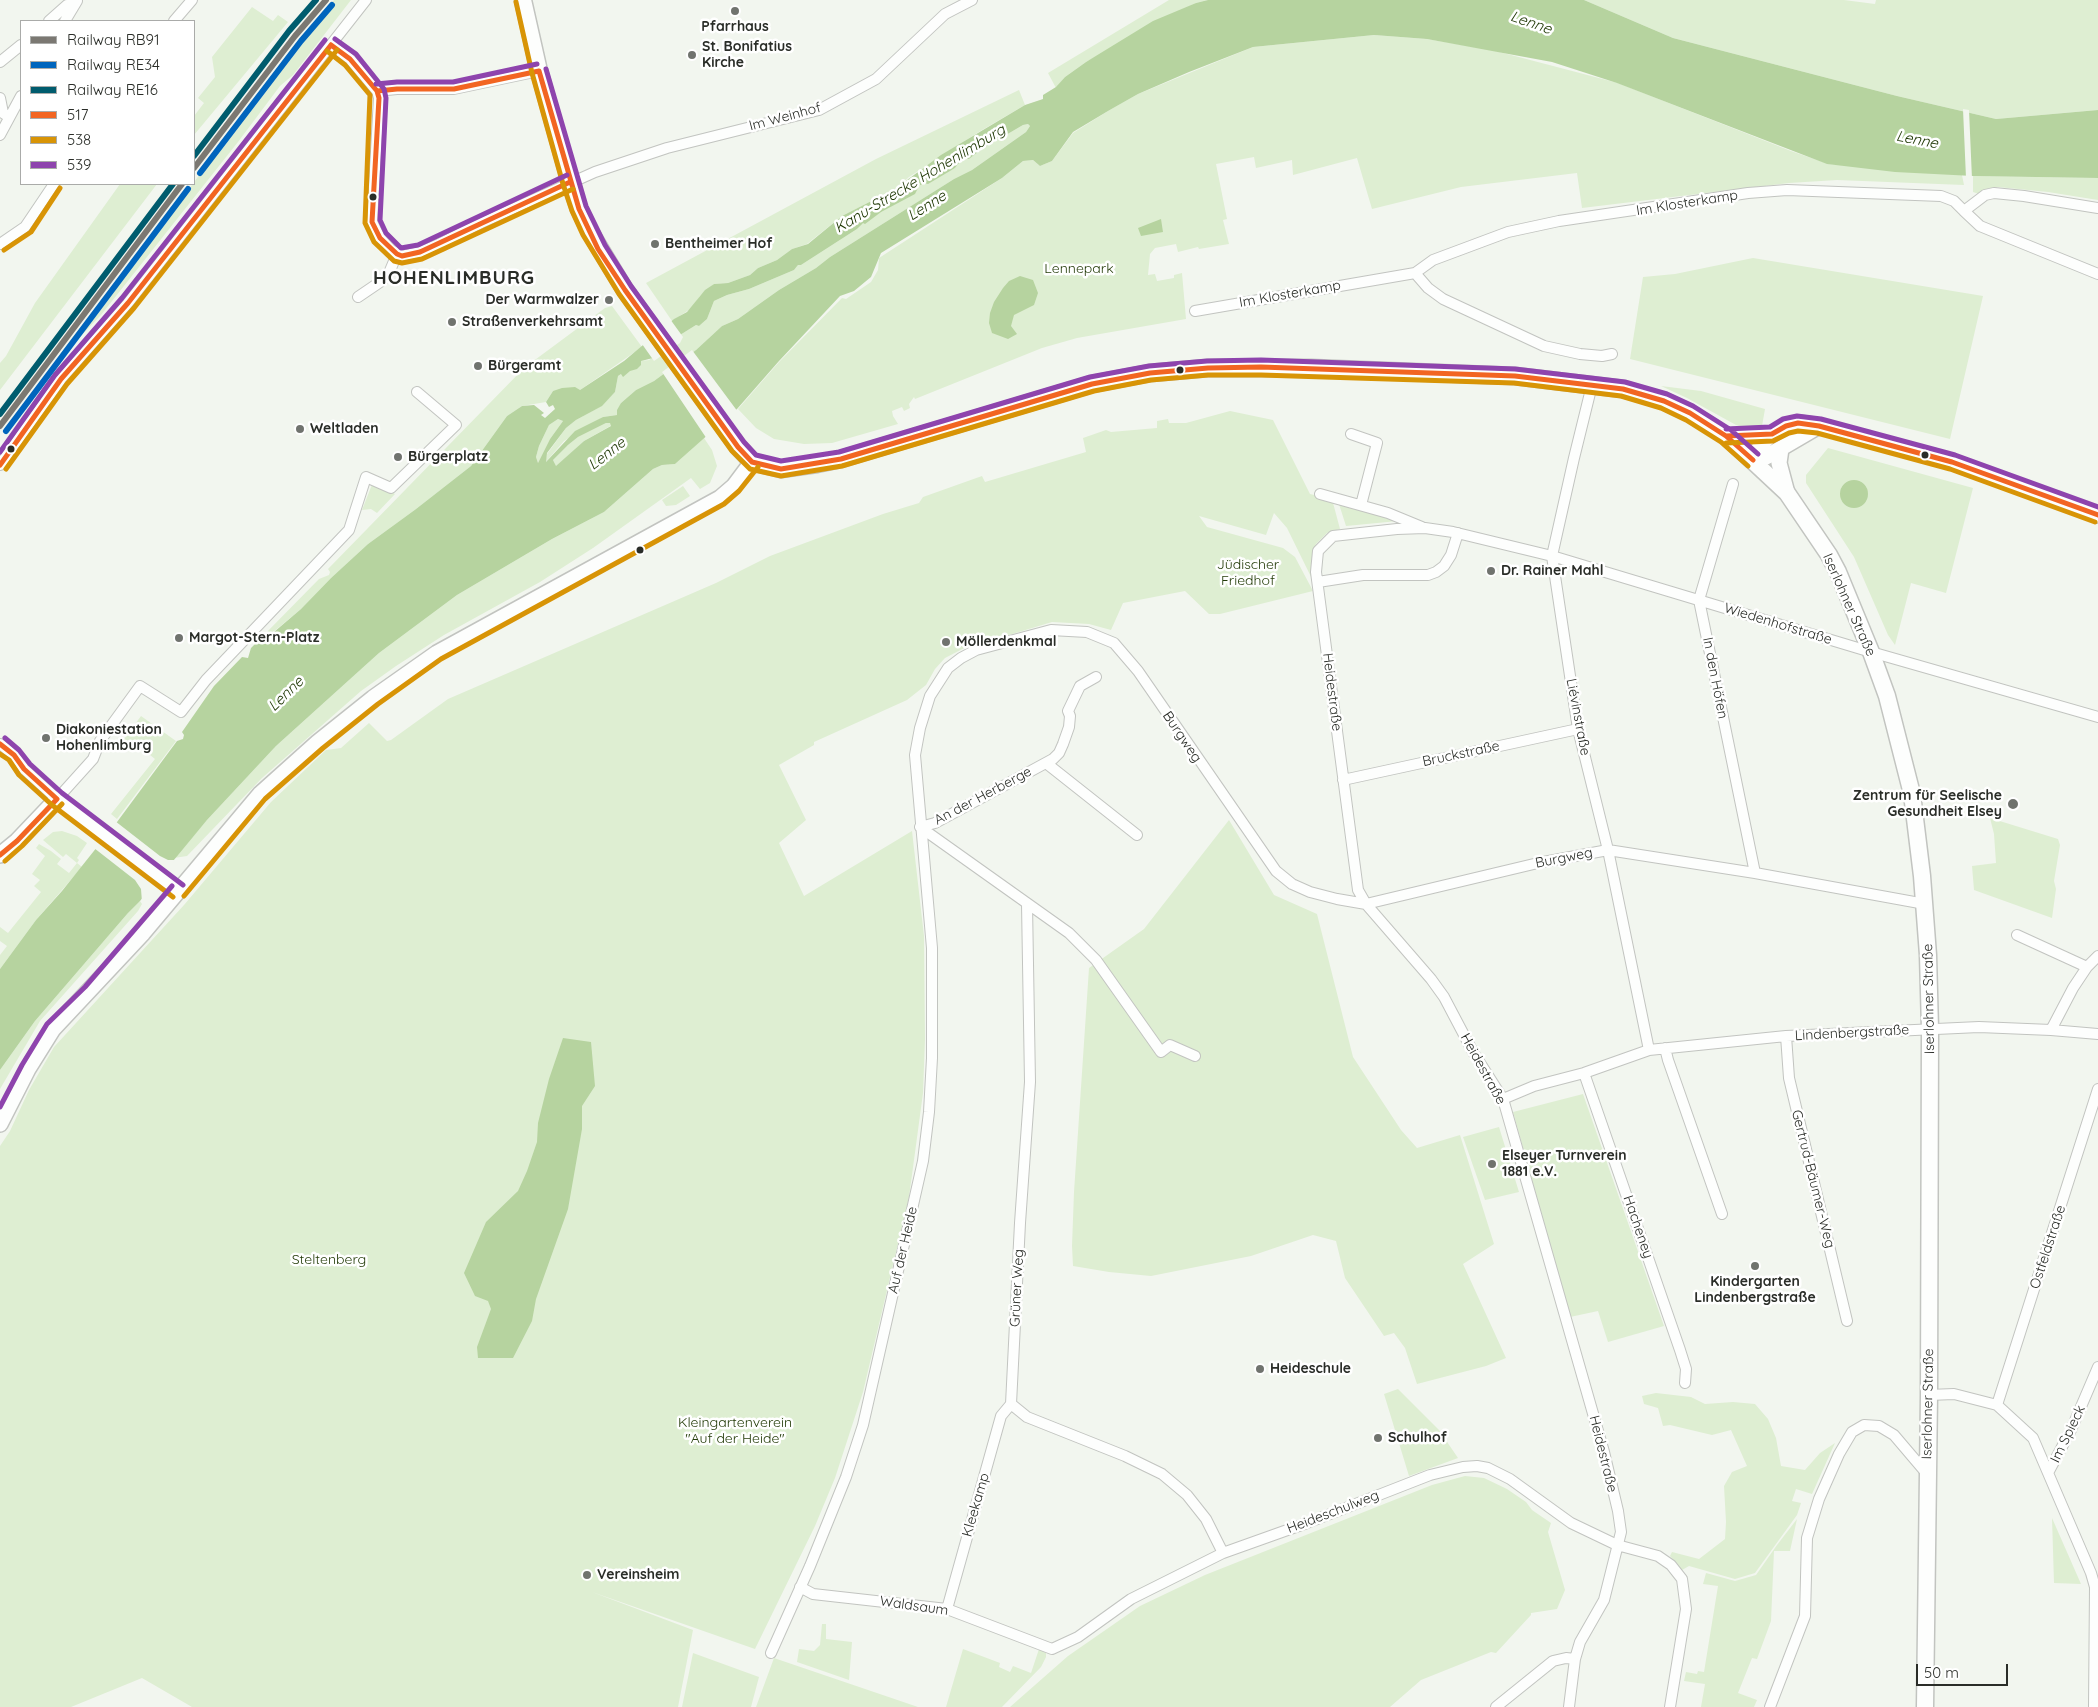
<!DOCTYPE html>
<html>
<head>
<meta charset="utf-8">
<style>
  body { margin:0 }
  #map { position:relative; width:2098px; height:1707px; overflow:hidden; background:#f2f6ef; font-family:Quicksand,sans-serif }
  canvas { display:block }
  .legend { position:absolute; left:20px; top:20px; width:175px; height:165px; box-sizing:border-box; background:#fff; border:1px solid #aaaba9; margin:0; padding:6px 9px; list-style:none; font-size:15px; color:#2a2d28 }
  .legend li { display:flex; align-items:center; gap:10px; height:25px }
  .legend b { width:25px; border:1px solid #aaaba9 }
  .scale { position:absolute; left:1916px; top:1664px; width:92px; height:22px; box-sizing:border-box; border:2px solid #2a2d28; border-top:0; padding-left:6px; font-size:15px; line-height:18px; white-space:nowrap; color:#2a2d28; -webkit-text-stroke:4px #fff; paint-order:stroke }
</style>
</head>
<body>
<div id="map">
<canvas width="2098" height="1707"></canvas>
<ul class="legend">
<li><b style="height:6px;background:#7b7872"></b>Railway RB91</li>
<li><b style="height:6px;background:#0065bd"></b>Railway RE34</li>
<li><b style="height:6px;background:#005c6e"></b>Railway RE16</li>
<li><b style="height:6px;background:#f26522"></b>517</li>
<li><b style="height:6px;background:#d89406"></b>538</li>
<li><b style="height:6px;background:#8e44ad"></b>539</li>
</ul>
<div class="scale">50 m</div>
</div>
<script>
const ctx = document.querySelector('canvas').getContext('2d');
ctx.lineJoin = 'round';
function fillPath(path, color) {
  ctx.fillStyle = color;
  ctx.fill(path, 'evenodd');
}
function toPath(rows) {
  const path = new Path2D();
  for (const r of rows) {
    if (r.length === 3) {
      path.moveTo(r[0] + r[2], r[1]);
      path.arc(r[0], r[1], r[2], 0, 2 * Math.PI);
      continue;
    }
    path.moveTo(r[0], r[1]);
    for (let i = 2; i < r.length; i += 2) path.lineTo(r[i], r[i + 1]);
  }
  return path;
}
function stroke(path, color, width, dash) {
  ctx.strokeStyle = color;
  ctx.lineWidth = width;
  ctx.lineCap = dash ? 'butt' : 'round';
  ctx.setLineDash(dash || []);
  ctx.stroke(path);
}
function write(font, color, halo, rows, align = 'center') {
  ctx.font = font + ' Quicksand,sans-serif';
  ctx.lineWidth = 5;
  ctx.setLineDash([]);
  ctx.textBaseline = 'middle';
  ctx.strokeStyle = halo;
  ctx.fillStyle = color;
  for (const [text, x, y, turn = 0] of rows) {
    ctx.save();
    ctx.translate(x, y);
    ctx.rotate((+turn || 0) * Math.PI / 180);
    ctx.textAlign = isNaN(turn) ? turn : align;
    if (halo) ctx.strokeText(text, 0, 0);
    ctx.fillText(text, 0, 0);
    ctx.restore();
  }
}
fillPath(toPath([
  [334,0,351,0,293,75,280,86,238,142,101,315,60,358,58,357,88,317,168,217,241,119],
  [1169,0,1208,0,1196,3,1086,62,1065,77,1056,88,1048,73],
  [1584,0,1844,0,1875,4,1876,0,2098,0,2098,110,1996,119,1897,96,1673,38],
  [252,7,273,21,278,15,288,22,194,135,194,116,204,103,198,98,215,77,212,57],
  [1374,35,1427,39,1492,50,1618,83,1791,151,1829,164,1962,175,1964,185,1837,180,1789,183,1582,208,1577,173,1461,187,1372,209,1357,158,1293,175,1292,160,1256,168,1254,157,1216,164,1227,219,1223,220,1229,244,1199,249,1198,247,1178,252,1176,244,1155,248,1150,254,1148,275,1155,274,1157,281,1174,278,1174,275,1182,273,1186,319,1077,338,1042,348,915,399,914,397,909,404,910,408,904,411,902,407,892,411,893,416,898,424,832,443,804,444,774,439,756,428,738,409,779,362,842,298,846,299,871,282,878,270,879,258,1002,178,1023,161,1033,160,1040,166,1052,161,1073,133,1108,111,1138,94,1253,47],
  [1019,90,1025,105,977,133,909,177,895,189,842,216,807,244,792,249,777,260,758,268,750,275,728,283,714,284,700,296,692,308,672,321,646,283,876,159],
  [1028,124,1030,126,1026,132,972,170,954,179,830,257,816,268,779,290,738,319,722,326,696,350,654,381,636,390,621,403,617,415,603,417,564,441,545,463,547,454,566,428,576,420,601,406,615,392,618,376,641,361,649,360,680,335,696,325,699,326,707,319,714,301,727,295,749,289,794,270,798,265,801,265,857,229,863,222,919,186,955,168,963,158,969,159,982,149,1023,125],
  [1973,176,2098,178,2098,200,2048,192,1998,187,1986,189,1979,194,1973,192],
  [120,184,157,184,0,390,0,363,6,356,35,303],
  [1753,258,1983,296,1950,439,1630,359,1643,277,1675,274],
  [612,306,642,347,580,390,553,391,546,402,522,406,507,416,471,466,416,509,368,544,331,578,301,609,266,638,263,636,319,579,329,575,330,572,328,569,524,368,605,308],
  [1661,386,1701,391,1765,409,1762,426,1751,429,1736,425,1687,398],
  [1230,411,1273,420,1310,494,1332,499,1340,529,1327,533,1316,544,1312,554,1316,587,1287,528,1274,513,1266,535,1199,516,1207,527,1283,548,1295,557,1313,591,1220,614,1209,614,1185,591,1123,603,1111,630,1089,624,1052,622,976,645,974,643,945,658,935,669,926,685,907,700,814,742,814,745,779,765,806,820,779,843,804,896,912,831,924,936,925,1039,923,1093,909,1197,863,1392,835,1478,815,1526,755,1649,592,1592,693,1630,678,1707,192,1707,142,1678,71,1707,0,1707,0,1146,10,1131,29,1090,54,1047,184,905,271,802,326,750,341,748,369,723,387,741,391,740,448,699,716,583,770,556,883,514,919,503,923,497,982,476,985,482,1086,452,1083,438,1106,430,1111,432,1157,428,1157,421,1168,419,1169,423,1186,423],
  [558,419,563,421,550,439,538,463,536,457,539,446,549,425],
  [606,423,610,423,612,425,584,441,556,467,553,460,568,445,578,437],
  [704,438,712,450,717,466,710,483,700,489,691,478,593,548,540,582,444,635,396,666,361,691,262,778,187,856,174,858,207,820,276,746,379,653,457,595,552,539,604,512,653,469,662,465,675,464],
  [1828,448,1973,488,1946,593,1911,583,1895,645,1888,635,1854,557,1806,483,1806,475],
  [373,482,395,494,377,513,371,509,362,510],
  [683,486,690,496,676,505,666,506,662,500],
  [1338,501,1398,521,1346,526],
  [141,716,176,741,117,819,111,814,155,759,134,742,126,752,119,746],
  [1990,818,2058,839,2060,845,2054,881,2056,889,2052,918,1974,890,1972,866,1996,863,1994,834],
  [1229,820,1274,895,1317,914,1353,1057,1401,1130,1417,1148,1460,1135,1494,1244,1463,1264,1506,1358,1486,1366,1417,1384,1405,1348,1394,1333,1384,1336,1345,1278,1336,1241,1313,1235,1251,1256,1151,1276,1109,1272,1073,1266,1072,1246,1074,1192,1089,968,1144,929],
  [62,831,77,836,87,843,77,858,79,860,77,863,82,867,36,920,0,969,0,955,7,946,0,941,0,927,8,933,41,892,34,886,40,880,32,874,45,856,36,848,39,844,51,851,61,859,57,864,69,873,77,863,66,854,63,857,43,840,53,832],
  [140,901,142,904,138,911,40,1021,0,1089,0,1070,35,1021,128,913],
  [1583,1094,1664,1326,1608,1342,1598,1311,1570,1317,1513,1112],
  [1499,1127,1519,1192,1485,1200,1463,1137],
  [1398,1389,1439,1430,1458,1458,1409,1476,1384,1394],
  [1656,1393,1691,1397,1705,1404,1733,1402,1755,1404,1768,1419,1776,1438,1781,1466,1805,1470,1820,1453,1835,1443,1812,1494,1796,1489,1792,1501,1801,1503,1797,1515,1755,1573,1735,1579,1689,1566,1682,1570,1670,1556,1672,1552,1699,1559,1725,1539,1726,1522,1724,1486,1732,1472,1747,1466,1731,1430,1712,1435,1670,1425,1663,1426,1658,1408,1644,1404,1642,1396],
  [1465,1476,1484,1478,1507,1489,1526,1502,1532,1510,1551,1523,1548,1532,1565,1590,1557,1609,1531,1613,1531,1615,1496,1653,1491,1652,1421,1680,1390,1707,1010,1707,1068,1656,1140,1606,1205,1575,1432,1485],
  [2052,1518,2081,1584,2054,1583],
  [1797,1519,1790,1551,1774,1551,1771,1621,1757,1659,1752,1658,1738,1693,1757,1700,1754,1707,1701,1707,1705,1684,1684,1681,1686,1672,1697,1674,1698,1671,1704,1672,1718,1586,1703,1584,1706,1573,1735,1581,1756,1575,1777,1545],
  [822,1624,826,1624,826,1639,852,1642,849,1680,797,1662,799,1649,814,1651,820,1645],
  [963,1649,1000,1663,999,1667,1010,1672,1013,1666,1031,1673,1039,1649,1046,1653,1046,1657,1041,1667,1002,1707,946,1707],
  [693,1653,759,1677,751,1707,682,1707],
  [774,1658,918,1707,756,1707]
]), '#deeed2');
fillPath(toPath([
  [1208,0,1584,0,1673,38,1897,96,1996,119,2098,110,2098,178,1973,176,1895,172,1827,164,1617,83,1552,62,1427,39,1374,35,1253,47,1189,72,1138,94,1108,111,1073,132,1052,161,1040,166,1033,160,1023,161,1002,178,881,253,871,277,854,291,840,296,779,361,737,409,675,464,662,465,653,469,604,512,552,539,457,595,379,653,276,746,207,820,140,901,128,913,35,1021,0,1070,0,969,36,920,62,891,117,822,177,741,183,739,184,735,182,732,214,686,242,657,248,658,251,648,263,636,267,638,301,609,331,578,368,544,416,509,471,466,507,416,522,406,534,405,544,413,541,415,545,418,555,409,553,405,549,407,546,402,553,391,562,388,575,387,580,390,624,361,674,319,687,312,705,290,714,284,728,283,750,275,758,268,777,260,792,249,808,244,842,216,895,189,941,155,1025,105,1043,99,1043,95,1056,87,1065,77,1086,62,1153,21,1196,3],
  [1028,124,1030,126,1026,132,972,170,954,179,830,257,816,268,779,290,738,319,722,326,696,350,654,381,636,390,621,403,617,410,617,415,603,417,575,431,546,462,547,453,566,428,576,420,602,406,615,392,618,376,621,374,623,377,630,371,637,369,641,365,641,361,653,358,680,335,696,325,699,326,707,319,714,301,727,295,749,289,794,270,798,265,801,265,857,229,863,223,865,224,881,212,915,194,919,186,924,183,928,184,955,168,963,158,969,159,982,149,1023,125],
  [558,419,563,421,550,439,538,463,536,457,539,446,549,425],
  [606,423,610,423,611,426,584,441,556,466,553,460,568,445,578,437],
  [1161,219,1163,232,1141,236,1138,228],
  [1020,276,1033,280,1038,293,1034,305,1014,315,1011,326,1017,334,1008,339,992,333,989,323,990,313,994,302,1003,288,1009,281],
  [1854,494,14],
  [563,1038,591,1042,595,1086,582,1106,582,1129,568,1209,536,1299,532,1321,513,1358,478,1358,477,1347,491,1309,488,1301,475,1296,464,1273,486,1222,518,1191,527,1171,537,1142,538,1123,549,1079]
]), '#b6d39f');
fillPath(toPath([
  [1963,109,1969,110,1972,179,1966,178],
  [670,319,683,337,680,343,654,361,642,344],
  [692,350,738,412,707,439,662,372],
  [115,821,160,856,168,860,176,860,142,902,141,889,135,880,94,848]
]), '#f2f6ef');
const street = toPath([
  [49,21,67,5,74,5],
  [65,21,77,1],
  [174,21,192,0],
  [331,45,350,59,377,91,379,98,372,222,380,238,391,250,402,256,420,252,439,244,481,223,595,172,667,148,819,110,876,79,945,14,972,0],
  [0,62,21,45],
  [377,91,397,89,454,89,539,71],
  [0,98,3,113,9,117],
  [0,135,21,96],
  [1964,211,1980,226,2098,274],
  [0,244,25,227,54,184],
  [1415,273,1428,288,1443,299,1544,346,1580,354,1602,356,1612,354],
  [358,297,383,280,389,273,397,254],
  [1195,311,1415,273,1433,260,1508,232,1559,221,1748,193,1787,190,1941,196,1954,201,1964,211,1985,195,1994,193,2024,196,2098,208],
  [1592,385,1574,458,1552,556,1578,729,1608,850,1649,1050],
  [1351,434,1377,443,1361,505],
  [0,465,61,379,128,303,366,0],
  [1733,484,1699,600,1755,873],
  [1320,494,1388,513,1422,527],
  [1318,582,1363,575,1428,575,1436,572,1444,566,1451,555,1458,533],
  [0,744,14,755,24,769,57,799,93,759,100,741,140,686,181,712,206,680,349,530,366,477,391,488,456,425,417,392],
  [1046,763,1137,835],
  [1343,780,1578,729],
  [920,827,1069,933,1096,960,1161,1052,1170,1045,1195,1056],
  [920,827,935,823,1053,759,1059,753,1063,744,1069,727,1070,716,1068,711,1080,686,1096,677],
  [2017,935,2087,967],
  [2051,1030,2073,988,2087,967,2098,956],
  [1786,1036,1789,1078,1847,1321],
  [1665,1048,1668,1060,1722,1214],
  [1584,1073,1680,1350,1686,1369,1685,1383],
  [1503,1099,1534,1086,1584,1073,1649,1050,1786,1036,1979,1027,2051,1030,2098,1034],
  [1929,1395,1954,1394,1997,1405,2033,1438,2091,1573,2095,1587,2094,1707],
  [1011,1404,1020,1223,1030,1082,1027,904],
  [1011,1404,1027,1417,1125,1456,1162,1474,1187,1495,1206,1519,1223,1553],
  [1997,1405,2098,1089],
  [2048,1473,2071,1430,2098,1367],
  [800,1587,813,1594,947,1609,1052,1649,1078,1637,1131,1599,1223,1553,1307,1523,1430,1475,1463,1467,1477,1466,1488,1468,1510,1479,1571,1523,1617,1545,1658,1556,1671,1565,1682,1579,1686,1609,1670,1707],
  [947,1609,1001,1416,1011,1404],
  [771,1653,810,1566,846,1477,863,1425,923,1161,929,1112,932,1058,932,948,915,755,920,728,930,696,948,668,961,658,976,650,1051,630,1087,632,1114,643,1138,671,1276,871,1292,884,1310,892,1337,899,1366,904,1538,863,1608,850,1755,873,1925,904],
  [1496,1707,1553,1661,1566,1658,1575,1659],
  [1569,1707,1575,1659,1580,1642,1604,1600,1621,1532,1618,1511,1604,1452,1503,1099,1473,1052,1444,997,1431,979,1366,904,1358,890,1316,572,1318,551,1333,536,1397,529,1425,528,1453,532,1552,556,1871,652,2098,717],
  [1770,1707,1805,1616,1807,1538,1819,1499,1839,1454,1852,1432,1864,1425,1879,1426,1894,1435,1928,1475]
]);
const secondary = toPath([
  [1726,436,1772,434],
  [1781,449,1779,463,1787,493],
  [1753,460,1761,444,1772,434,1786,426,1798,423,1819,426,1952,462,2098,515],
  [1753,460,1766,457,1819,426],
  [0,855,17,841,57,799,178,891],
  [0,1124,28,1069,53,1029,143,933,260,794,318,742,373,698,437,653,720,498,734,486,752,462]
]);
const primary = toPath([
  [523,0,539,71,570,182,579,209,590,232,625,290,738,447,752,462,781,469,817,464,841,459,1092,384,1150,373,1208,368,1311,368,1515,376,1623,389,1664,401,1690,413,1726,436,1787,493,1829,555,1838,572,1871,652,1887,696,1912,794,1922,876,1928,955,1930,1029,1929,1395,1925,1707]
]);
stroke(street, '#c2c4c0', 12);
stroke(secondary, '#c2c4c0', 18);
stroke(primary, '#c2c4c0', 19);
stroke(street, '#fdfefd', 10);
stroke(secondary, '#fdfefd', 15);
stroke(primary, '#fdfefd', 16);
stroke(toPath([
  [331,45,350,59,377,91,379,98,372,222,380,238,397,254,402,256,420,252,570,182],
  [539,71,579,209,598,249,625,290,738,447,752,462,781,469,841,459,1092,384,1150,373,1208,368,1261,367,1515,376,1623,389,1664,401,1690,413,1726,436,1753,460],
  [377,91,397,89,454,89,539,71],
  [1726,436,1772,434,1786,426,1798,423,1819,426,1952,462,2098,515],
  [0,465,61,379,128,303,331,45],
  [0,744,14,755,24,769,57,799],
  [0,855,17,841,57,799]
]), '#f26522', 5);
stroke(toPath([
  [516,2,532,73,563,184,572,211,583,235,619,294,732,451,750,469,781,476,842,466,1094,391,1151,380,1208,375,1261,375,1514,383,1621,396,1661,408,1686,420,1721,442,1748,466],
  [327,51,345,65,370,95,365,223,374,242,394,261,402,263,422,259,573,189],
  [4,250,31,232,60,188],
  [1726,443,1773,441,1789,433,1798,431,1817,433,1950,469,2095,522],
  [6,469,67,384,134,308,337,50],
  [0,754,9,760,19,775,52,805,173,897],
  [5,861,22,846,62,804],
  [184,896,265,799,323,748,378,704,441,659,724,504,739,491,758,467]
]), '#d89406', 5);
stroke(toPath([
  [335,39,356,54,384,89,386,98,380,220,386,233,401,248,418,245,567,175],
  [546,69,586,206,605,245,631,286,744,442,756,455,781,461,839,452,1090,377,1149,366,1207,361,1261,360,1515,369,1625,382,1667,394,1693,406,1731,430,1758,454],
  [376,84,397,82,453,82,537,64],
  [1726,429,1770,427,1783,419,1797,416,1821,419,1955,455,2098,507],
  [0,452,55,375,122,298,325,40],
  [5,738,19,750,30,764,62,793,183,885],
  [0,1107,22,1065,47,1024,85,987,172,886]
]), '#8e44ad', 5);
stroke(toPath([
  [194,168,295,36,326,0],
  [0,426,182,184]
]), '#7b7872', 6);
stroke(toPath([
  [200,173,301,41,332,5],
  [6,431,188,189]
]), '#0065bd', 6);
stroke(toPath([
  [194,156,289,31,316,0],
  [0,414,173,184]
]), '#005c6e', 6);
for (const [x, y, r, color] of [
  [735,11,5,"#70736e"],
  [692,55,5,"#70736e"],
  [373,197,4.5,"#2a2d28"],
  [655,244,5,"#70736e"],
  [609,300,5,"#70736e"],
  [452,322,5,"#70736e"],
  [478,366,5,"#70736e"],
  [1180,370,4.5,"#2a2d28"],
  [300,429,5,"#70736e"],
  [11,449,4.5,"#2a2d28"],
  [1925,455,4.5,"#2a2d28"],
  [398,457,5,"#70736e"],
  [640,550,4.5,"#2a2d28"],
  [1491,571,5,"#70736e"],
  [179,638,5,"#70736e"],
  [946,642,5,"#70736e"],
  [46,738,5,"#70736e"],
  [2013,804,6,"#70736e"],
  [1492,1164,5,"#70736e"],
  [1755,1266,5,"#70736e"],
  [1260,1369,5,"#70736e"],
  [1378,1438,5,"#70736e"],
  [587,1575,5,"#70736e"]
]) {
  const dot = new Path2D();
  dot.arc(x, y, r, 0, 2 * Math.PI);
  ctx.fillStyle = color;
  ctx.fill(dot);
  stroke(dot, '#fff', 2);
}
write('bold 14px', '#2a2d28', '#fff', [
  ["Pfarrhaus",735,27,"center"],
  ["St. Bonifatius",702,47],
  ["Kirche",702,63],
  ["Bentheimer Hof",665,244],
  ["Der Warmwalzer",599,300,"right"],
  ["Straßenverkehrsamt",462,322],
  ["Bürgeramt",488,366],
  ["Weltladen",310,429],
  ["Bürgerplatz",408,457],
  ["Dr. Rainer Mahl",1501,571],
  ["Margot-Stern-Platz",189,638],
  ["Möllerdenkmal",956,642],
  ["Diakoniestation",56,730],
  ["Hohenlimburg",56,746],
  ["Zentrum für Seelische",2002,796,"right"],
  ["Gesundheit Elsey",2002,812,"right"],
  ["Elseyer Turnverein",1502,1156],
  ["1881 e.V.",1502,1172],
  ["Kindergarten",1755,1282,"center"],
  ["Lindenbergstraße",1755,1298,"center"],
  ["Heideschule",1270,1369],
  ["Schulhof",1388,1438],
  ["Vereinsheim",597,1575]
], 'left');
write('14px', '#2a2d28', '#fff', [
  ["Im Weinhof",785,117,-15],
  ["Im Klosterkamp",1687,203,-9],
  ["Im Klosterkamp",1290,294,-10],
  ["Iserlohner Straße",1849,605,66],
  ["Wiedenhofstraße",1778,624,17],
  ["In den Höfen",1715,678,79],
  ["Heidestraße",1332,692,83],
  ["Liévinstraße",1578,717,79],
  ["Burgweg",1182,737,56],
  ["Bruckstraße",1461,754,-12],
  ["An der Herberge",983,796,-28],
  ["Burgweg",1564,858,-11],
  ["Iserlohner Straße",1929,999,-91],
  ["Lindenbergstraße",1852,1033,-3],
  ["Heidestraße",1483,1069,61],
  ["Gertrud-Bäumer-Weg",1813,1179,76],
  ["Hacheney",1638,1227,71],
  ["Ostfeldstraße",2048,1247,-72],
  ["Auf der Heide",903,1250,-77],
  ["Grüner Weg",1017,1288,-87],
  ["Iserlohner Straße",1928,1404,-89],
  ["Im Spieck",2068,1434,-64],
  ["Heidestraße",1603,1454,76],
  ["Kleekamp",976,1505,-74],
  ["Heideschulweg",1333,1512,-21],
  ["Waldsaum",914,1606,8]
]);
write('14px', '#243c09', '#fff', [
  ["Lennepark",1079,269],
  ["Jüdischer",1248,565],
  ["Friedhof",1248,581],
  ["Steltenberg",329,1260],
  ["Kleingartenverein",735,1423],
  ["\"Auf der Heide\"",735,1439]
]);
write('italic 15px', '#203905', '#fff', [
  ["Lenne",1531,23,19],
  ["Lenne",1917,140,11],
  ["Kanu-Strecke Hohenlimburg",920,179,-31],
  ["Lenne",927,206,-32],
  ["Lenne",607,454,-38],
  ["Lenne",286,694,-44]
]);
ctx.letterSpacing = '1px';
write('bold 19px', '#2a2d28', '#fff', [
  ["HOHENLIMBURG",454,278]
]);
ctx.letterSpacing = '0px';
</script>
</body>
</html>
